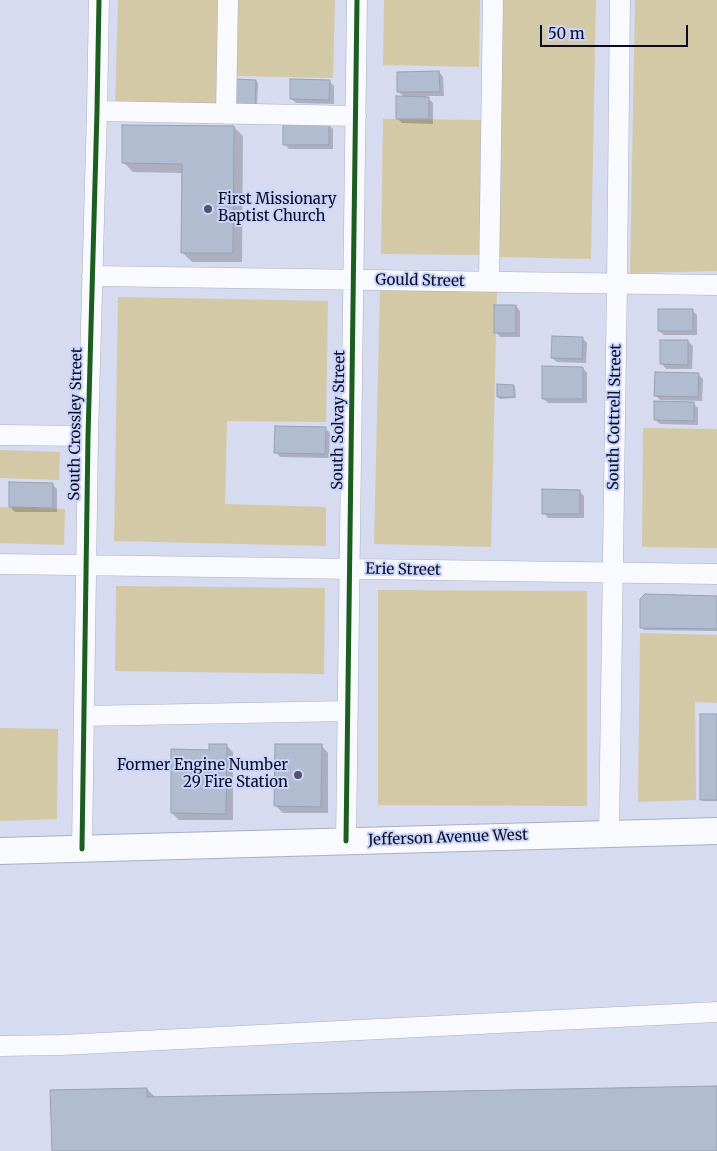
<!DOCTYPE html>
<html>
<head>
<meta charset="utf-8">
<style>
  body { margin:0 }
  #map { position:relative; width:717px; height:1151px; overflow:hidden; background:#d6dbf0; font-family:Merriweather,serif }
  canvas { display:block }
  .scale { position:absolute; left:540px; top:25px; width:148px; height:22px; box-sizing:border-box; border:2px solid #090c22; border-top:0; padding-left:6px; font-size:15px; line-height:18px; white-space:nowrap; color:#090c22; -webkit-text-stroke:4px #cbd4fb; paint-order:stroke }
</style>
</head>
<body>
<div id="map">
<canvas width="717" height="1151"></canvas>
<div class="scale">50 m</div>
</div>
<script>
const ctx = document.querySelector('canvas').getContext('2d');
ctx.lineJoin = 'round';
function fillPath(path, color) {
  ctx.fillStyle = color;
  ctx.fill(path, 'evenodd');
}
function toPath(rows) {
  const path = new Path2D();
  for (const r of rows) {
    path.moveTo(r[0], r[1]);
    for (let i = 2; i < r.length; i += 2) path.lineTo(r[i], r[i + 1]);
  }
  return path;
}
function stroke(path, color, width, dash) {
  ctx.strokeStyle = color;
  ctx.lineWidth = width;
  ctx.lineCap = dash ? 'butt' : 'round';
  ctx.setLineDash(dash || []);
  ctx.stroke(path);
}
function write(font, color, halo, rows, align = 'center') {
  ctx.font = font + ' Merriweather,serif';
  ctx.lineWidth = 4;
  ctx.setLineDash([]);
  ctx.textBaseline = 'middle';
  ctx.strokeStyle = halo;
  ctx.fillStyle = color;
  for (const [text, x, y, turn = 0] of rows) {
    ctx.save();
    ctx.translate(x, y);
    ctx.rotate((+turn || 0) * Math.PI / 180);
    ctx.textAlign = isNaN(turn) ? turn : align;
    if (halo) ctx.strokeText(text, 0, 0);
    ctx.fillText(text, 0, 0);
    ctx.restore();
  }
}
fillPath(toPath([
  [118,0,220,0,217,109,115,106],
  [237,0,335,0,333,78,235,76],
  [384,0,480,0,479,67,383,65],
  [502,0,596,0,591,259,496,257],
  [635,0,717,0,717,271,630,273],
  [383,119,481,120,480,255,381,254],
  [380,288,497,291,491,547,374,544],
  [118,297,328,301,326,422,227,421,225,504,326,507,326,546,114,541],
  [643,428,717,429,717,548,642,547],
  [0,450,60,452,59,480,0,478],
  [0,507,65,509,64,545,0,543],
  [116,586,325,588,324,674,115,671],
  [378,590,587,591,587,806,378,805],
  [640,633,717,635,717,703,695,702,696,800,638,802],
  [0,728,58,729,57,819,0,821]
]), '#d3c9a7');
fillPath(toPath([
  [439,72,443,77,444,96,426,96,433,103,433,124,402,123,397,118,405,98,399,92],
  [256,81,258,83,257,109,234,106],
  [329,81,334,86,334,104,296,103,291,98],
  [328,124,333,129,333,149,289,149,285,144],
  [234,127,243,136,242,262,192,262,183,253,183,173,133,172,124,163],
  [516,306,520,311,520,337,500,337,496,332],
  [692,310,697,315,697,335,664,335,659,331],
  [582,338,587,343,586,363,557,362,552,358],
  [688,341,693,346,692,369,666,369,662,364],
  [583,368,587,373,587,403,548,403,543,398],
  [698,374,703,379,702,401,660,400,655,395],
  [513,386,515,388,516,398,500,399,498,397],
  [694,404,698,408,698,425,660,424,655,420],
  [325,428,330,433,329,458,280,457,276,452],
  [52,484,57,489,57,512,15,512,10,507],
  [579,491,584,496,584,518,548,518,544,513],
  [717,597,717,631,644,630,642,628],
  [717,715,717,801,703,801,701,799],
  [226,745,233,752,233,820,179,820,172,813,210,751],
  [321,745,328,753,328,813,283,813,276,806],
  [717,1087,717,1151,53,1151,147,1089,156,1098]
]), '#0003');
const building = toPath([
  [439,71,440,92,397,92,397,72,439,71],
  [234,79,256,80,255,107,233,107,234,79],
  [290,79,330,80,329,100,290,99,290,79],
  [396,96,429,97,429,119,396,119,396,96],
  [283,123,329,123,329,145,283,145,283,123],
  [122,125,234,126,233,253,181,253,182,164,122,163,122,125],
  [494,305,516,305,516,333,494,333,494,305],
  [658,309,693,309,693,331,658,331,658,309],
  [552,336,583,337,582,359,551,358,552,336],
  [660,340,688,340,688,365,660,364,660,340],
  [542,366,583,367,583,399,542,399,542,366],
  [655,372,699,373,698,397,654,396,655,372],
  [497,384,514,385,514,397,497,397,497,384],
  [654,401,694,402,694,421,654,420,654,401],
  [275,426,326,427,325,454,274,453,275,426],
  [9,482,53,483,53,508,9,507,9,482],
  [542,489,580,490,580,514,542,514,542,489],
  [645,594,717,596,717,629,640,628,640,599,645,594],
  [700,714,717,714,717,800,700,800,700,714],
  [209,744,227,744,226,814,171,813,171,749,209,750,209,744],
  [275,744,322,744,321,807,274,806,275,744],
  [717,1086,717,1151,52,1151,50,1090,147,1088,147,1097,717,1086]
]);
fillPath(building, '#b2bcd0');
stroke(building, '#97a1b4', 1);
const minor = toPath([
  [97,111,356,116],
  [226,114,228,0],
  [92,276,717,285],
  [489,281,493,0],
  [0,435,88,436],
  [0,564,717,574],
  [84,716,348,711],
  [609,834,617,283,620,0],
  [346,841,357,0],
  [82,849,88,436,97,111,99,0],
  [0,1046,62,1045,717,1012]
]);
const major = toPath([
  [0,851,717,831]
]);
stroke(minor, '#aaafc4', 21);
stroke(major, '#aaafc4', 28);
stroke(minor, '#f9fafd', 20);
stroke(major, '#f9fafd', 26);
stroke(toPath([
  [346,841,357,0],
  [82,849,88,436,97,111,99,0]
]), '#1b5e20', 5);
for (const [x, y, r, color] of [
  [208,209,5,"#51546a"],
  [298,775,5,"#51546a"]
]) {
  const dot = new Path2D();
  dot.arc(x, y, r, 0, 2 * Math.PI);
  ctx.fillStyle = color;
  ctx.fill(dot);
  stroke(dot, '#cbd4fb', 2);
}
write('15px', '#090c22', '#cbd4fb', [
  ["First Missionary",218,200],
  ["Baptist Church",218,217],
  ["Former Engine Number",288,766,"right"],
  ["29 Fire Station",288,783,"right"]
], 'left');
write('15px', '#090c22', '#cbd4fb', [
  ["Gould Street",420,281,1],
  ["South Cottrell Street",615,417,-89],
  ["South Solvay Street",339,420,-89],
  ["South Crossley Street",76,424,-89],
  ["Erie Street",403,570,1],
  ["Jefferson Avenue West",448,838,-2]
]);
</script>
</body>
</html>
